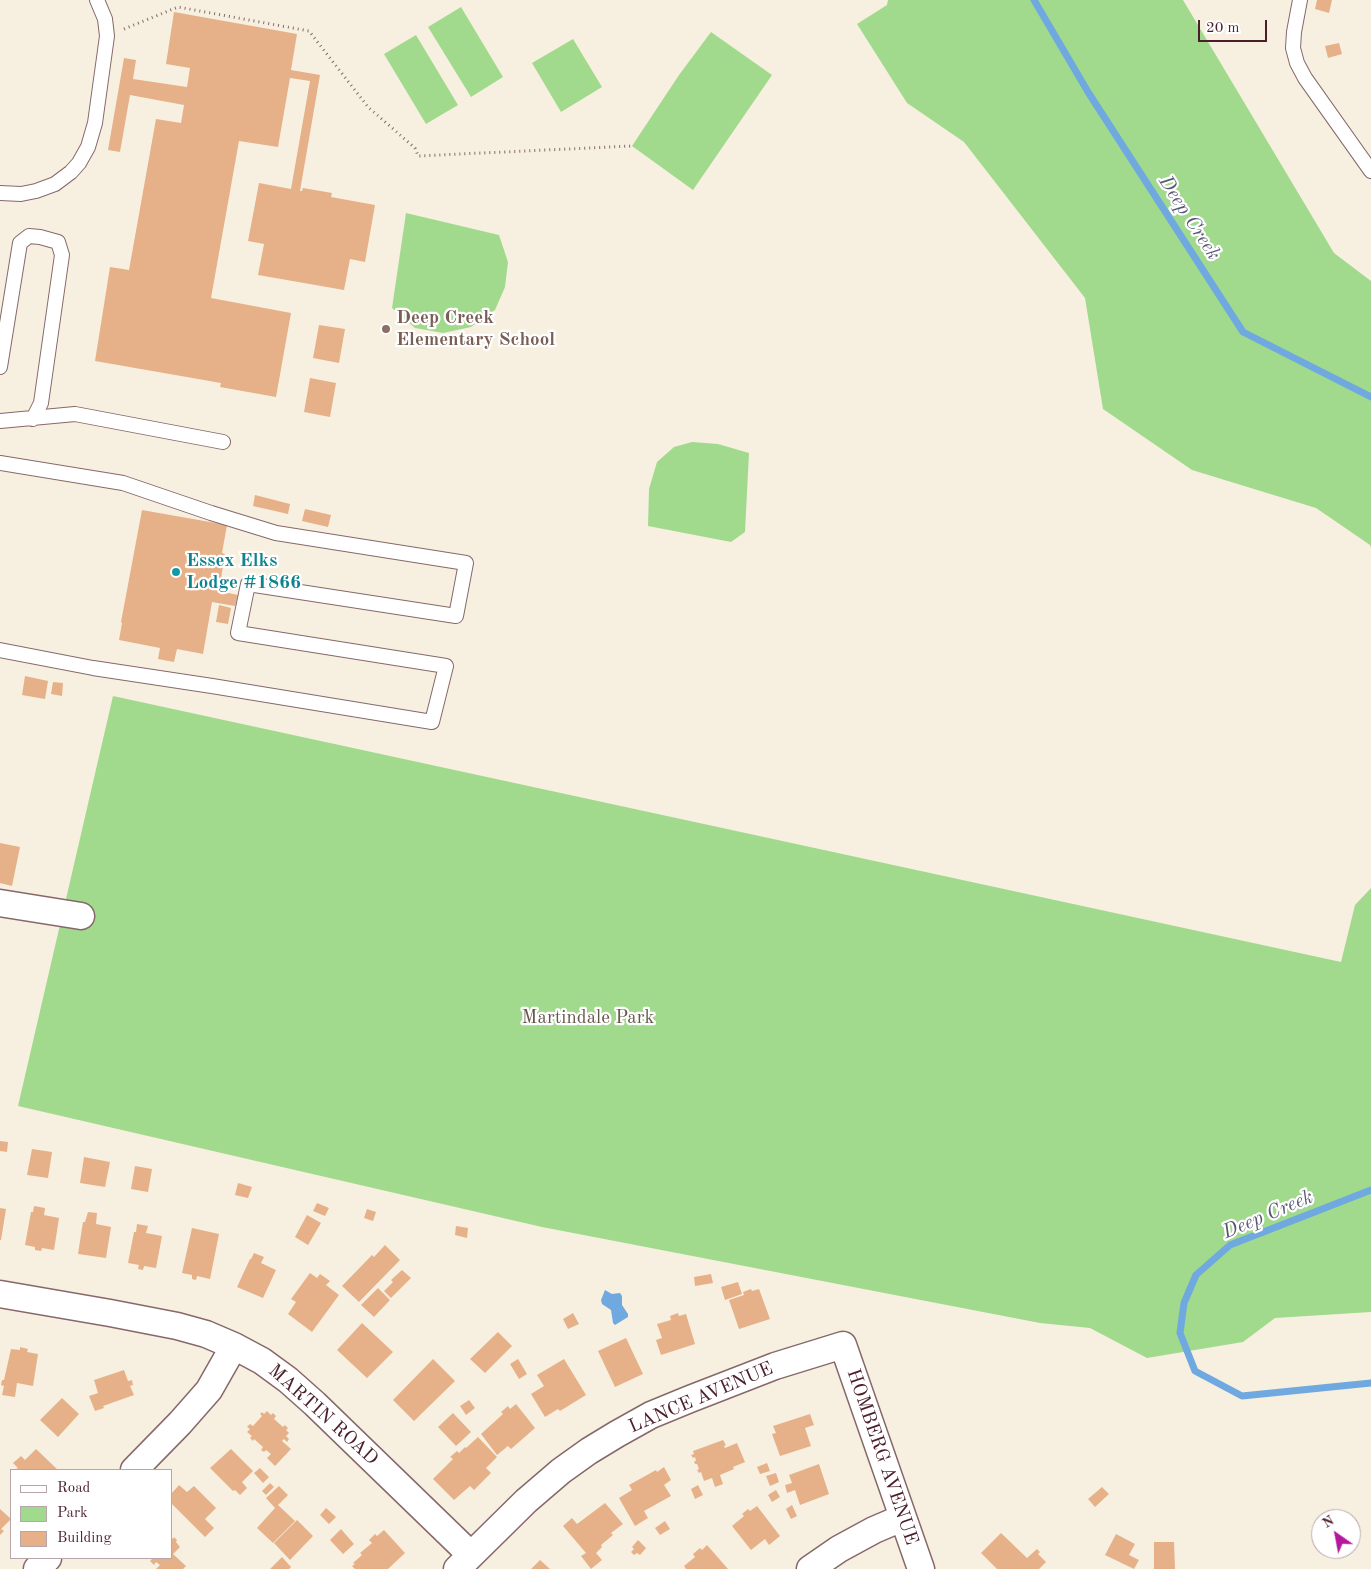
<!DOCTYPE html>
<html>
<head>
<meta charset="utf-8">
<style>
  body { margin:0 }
  #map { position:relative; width:1371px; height:1569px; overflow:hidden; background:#f7f0e0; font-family:"Old Standard TT",serif }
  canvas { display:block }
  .legend { position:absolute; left:10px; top:1469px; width:162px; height:90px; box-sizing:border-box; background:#fff; border:1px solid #b7a5aa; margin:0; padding:6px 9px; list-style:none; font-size:15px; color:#4a1f2b }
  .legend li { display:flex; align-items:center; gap:10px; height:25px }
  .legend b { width:25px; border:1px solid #b7a5aa }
  .north { position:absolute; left:1311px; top:1509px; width:50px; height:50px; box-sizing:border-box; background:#fff; border:1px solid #b7a5aa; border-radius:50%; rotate:327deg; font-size:14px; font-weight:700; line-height:20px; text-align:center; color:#4a1f2b }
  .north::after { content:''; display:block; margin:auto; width:18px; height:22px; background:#b5179e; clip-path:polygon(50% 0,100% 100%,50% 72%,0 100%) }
  .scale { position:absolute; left:1198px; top:20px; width:69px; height:22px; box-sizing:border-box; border:2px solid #4a1f2b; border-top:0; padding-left:6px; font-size:15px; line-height:18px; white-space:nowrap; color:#4a1f2b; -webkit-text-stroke:4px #fff; paint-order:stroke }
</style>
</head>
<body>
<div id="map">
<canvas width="1371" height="1569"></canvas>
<ul class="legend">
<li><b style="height:6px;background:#fff"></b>Road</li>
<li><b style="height:14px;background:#a1da8d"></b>Park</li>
<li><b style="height:14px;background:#e6b188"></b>Building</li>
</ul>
<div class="north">N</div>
<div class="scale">20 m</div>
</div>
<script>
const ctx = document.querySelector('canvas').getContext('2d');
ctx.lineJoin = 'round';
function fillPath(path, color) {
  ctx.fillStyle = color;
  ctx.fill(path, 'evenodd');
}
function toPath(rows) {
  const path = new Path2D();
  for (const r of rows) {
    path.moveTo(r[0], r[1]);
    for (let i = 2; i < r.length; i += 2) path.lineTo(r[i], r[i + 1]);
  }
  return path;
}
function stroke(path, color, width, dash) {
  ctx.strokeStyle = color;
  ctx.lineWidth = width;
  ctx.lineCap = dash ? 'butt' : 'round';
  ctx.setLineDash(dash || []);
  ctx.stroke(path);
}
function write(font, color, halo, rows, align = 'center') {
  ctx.font = font + ' "Old Standard TT",serif';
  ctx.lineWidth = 4.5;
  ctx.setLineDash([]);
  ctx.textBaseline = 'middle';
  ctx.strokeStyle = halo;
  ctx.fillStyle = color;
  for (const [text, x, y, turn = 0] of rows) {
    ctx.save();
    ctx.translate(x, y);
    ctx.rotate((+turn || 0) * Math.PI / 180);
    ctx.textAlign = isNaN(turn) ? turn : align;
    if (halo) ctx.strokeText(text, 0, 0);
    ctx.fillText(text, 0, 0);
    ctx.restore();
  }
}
fillPath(toPath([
  [888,0,1183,0,1334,253,1371,281,1371,548,1370,545,1316,508,1192,470,1103,409,1085,298,964,142,907,103,857,24,887,5],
  [461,7,503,77,471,97,428,27],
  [711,32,772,75,693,190,632,146,679,75],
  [416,35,458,105,426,124,384,54],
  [573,39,602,87,561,112,532,63],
  [406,213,499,235,508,262,505,287,495,310,471,327,443,333,415,328,392,308],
  [692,442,718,444,749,453,745,532,731,542,648,526,649,489,657,462,674,447],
  [113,696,1341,962,1355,905,1371,888,1371,1312,1275,1318,1243,1342,1147,1358,1090,1328,1040,1323,542,1227,18,1106]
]), '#a1da8d');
fillPath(toPath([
  [605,1290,612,1294,620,1293,622,1296,622,1305,628,1314,628,1317,615,1325,613,1323,611,1310,602,1304,601,1300]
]), '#6fa9df');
stroke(toPath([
  [1034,0,1088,92,1243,332,1371,397],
  [1371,1190,1230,1245,1196,1275,1184,1303,1180,1333,1195,1371,1242,1396,1371,1383]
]), '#6fa9df', 7);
fillPath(toPath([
  [1317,0,1332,0,1329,13,1315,9],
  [174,12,297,34,291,70,320,75,300,191,302,191,303,188,332,193,331,197,375,205,365,262,350,259,344,290,258,275,264,244,248,241,259,183,291,189,310,81,290,78,278,147,239,141,211,298,291,313,276,397,220,387,221,383,95,361,110,267,129,270,156,119,181,123,184,105,130,95,120,152,108,150,124,58,136,60,133,79,187,87,190,68,166,64],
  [1339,43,1342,54,1328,58,1325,46],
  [319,325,345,329,339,363,313,358],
  [310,378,336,383,330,417,304,412],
  [255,495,290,504,288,514,253,506],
  [305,509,331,515,328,527,302,521],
  [142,510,227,525,222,553,225,554,219,591,238,595,235,606,212,602,203,654,177,649,174,662,158,659,160,648,119,640,122,623,121,622],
  [219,605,231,608,228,624,216,622],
  [25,676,48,681,45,699,22,695],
  [53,682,63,683,62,696,51,694],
  [0,843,20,847,12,886,0,883],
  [0,1141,8,1142,7,1152,0,1151],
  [32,1149,52,1152,48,1178,27,1175],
  [84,1157,110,1162,105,1187,80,1183],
  [135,1166,152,1169,148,1192,131,1189],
  [238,1183,252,1187,248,1198,235,1195],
  [317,1203,329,1208,325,1216,313,1211],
  [34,1206,45,1208,44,1215,59,1218,54,1250,42,1248,41,1251,35,1250,35,1247,25,1245,31,1212,33,1212],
  [0,1208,6,1209,1,1240,0,1240],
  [367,1209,376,1212,373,1221,364,1218],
  [88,1212,97,1213,96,1224,111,1227,106,1258,78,1254,83,1222,85,1222],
  [307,1215,321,1223,308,1245,295,1237],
  [137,1224,148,1226,146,1233,162,1236,156,1268,144,1266,143,1270,138,1269,139,1265,128,1263,134,1232,136,1232],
  [456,1226,468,1228,467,1238,455,1235],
  [192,1228,219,1234,210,1279,197,1276,196,1280,192,1279,192,1275,182,1273],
  [385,1245,400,1260,359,1302,342,1286,372,1255,374,1257],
  [254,1253,264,1257,261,1263,276,1270,263,1298,237,1287,250,1259,251,1259],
  [402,1270,411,1278,391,1298,384,1291,393,1282,391,1280],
  [310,1273,317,1278,320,1274,330,1281,326,1285,339,1295,312,1332,288,1314,296,1302,291,1299],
  [711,1274,713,1283,695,1286,694,1277],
  [738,1282,742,1294,725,1300,721,1287],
  [378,1288,390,1300,374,1317,361,1305],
  [751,1289,752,1291,759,1289,770,1319,739,1329,729,1300,744,1295,743,1292],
  [573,1313,579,1324,568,1329,563,1319],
  [678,1313,679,1316,686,1314,695,1344,661,1355,656,1340,662,1338,657,1324,671,1320,670,1316],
  [362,1323,393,1352,367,1378,337,1350],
  [498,1332,512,1346,485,1373,470,1359],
  [626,1338,643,1374,615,1387,598,1351],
  [20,1347,28,1349,27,1352,38,1354,33,1386,17,1383,15,1397,2,1395,4,1386,1,1385,2,1380,4,1380,11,1349,20,1350],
  [433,1359,455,1381,414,1421,393,1400],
  [518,1359,527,1374,519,1379,510,1364],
  [564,1359,586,1395,560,1411,558,1409,545,1417,531,1394,544,1386,537,1375],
  [124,1370,128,1381,132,1380,133,1385,130,1386,134,1395,103,1406,104,1408,95,1411,89,1396,98,1393,94,1380],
  [62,1398,79,1414,58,1437,40,1420],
  [469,1400,475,1408,466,1415,460,1406],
  [516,1404,535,1428,511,1449,508,1446,497,1455,481,1434,503,1414,501,1412,508,1406,510,1409],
  [267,1411,271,1415,273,1413,276,1416,274,1419,283,1427,285,1425,288,1428,286,1430,289,1433,286,1436,289,1439,287,1442,284,1439,282,1441,291,1449,275,1466,267,1458,271,1454,266,1450,264,1452,261,1450,263,1447,254,1439,253,1441,250,1438,252,1436,247,1432,250,1429,247,1427,250,1424,253,1426,262,1416,260,1414,262,1412,264,1414],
  [453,1413,471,1432,456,1446,438,1427],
  [810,1414,814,1425,805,1428,811,1446,780,1456,772,1434,776,1433,773,1426],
  [478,1437,497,1457,486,1468,491,1473,474,1490,470,1486,454,1500,433,1479,453,1459,450,1457,457,1451,459,1453,465,1447,466,1448],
  [723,1440,726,1445,724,1446,725,1448,737,1443,745,1462,733,1467,734,1469,720,1475,723,1484,715,1487,712,1478,704,1481,701,1472,699,1473,697,1470,699,1469,697,1464,695,1464,694,1461,696,1461,695,1457,693,1458,691,1455,694,1454,693,1451],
  [36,1449,58,1470,17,1470,16,1469,18,1468,13,1463,21,1456,25,1460],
  [231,1449,253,1471,242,1482,247,1488,240,1495,235,1490,233,1491,210,1468],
  [767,1463,770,1471,760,1474,757,1467],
  [819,1464,829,1494,800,1505,795,1490,787,1493,785,1485,792,1483,789,1475],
  [664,1467,671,1480,664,1485,671,1496,644,1511,648,1518,635,1526,619,1498,632,1490,629,1485,656,1470,657,1472],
  [260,1468,269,1477,263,1483,254,1473],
  [776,1473,779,1482,770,1486,766,1476],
  [270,1483,274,1487,266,1495,262,1491],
  [179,1485,187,1492,194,1486,216,1508,205,1519,214,1528,205,1537,171,1503,171,1494],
  [698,1485,703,1495,695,1499,691,1489],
  [279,1486,288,1495,278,1505,295,1521,273,1543,257,1528,275,1508,266,1498],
  [1102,1487,1109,1494,1095,1507,1088,1499],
  [776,1490,780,1497,772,1502,768,1495],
  [605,1503,623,1524,611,1533,613,1535,601,1545,602,1547,596,1553,602,1560,591,1569,581,1556,586,1553,563,1526,572,1518,577,1524],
  [792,1505,797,1516,791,1519,786,1509],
  [757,1506,780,1536,769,1545,765,1539,751,1550,732,1526,744,1516,742,1514,748,1509,750,1511],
  [326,1508,336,1517,329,1524,320,1515],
  [0,1509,11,1519,1,1529,4,1531,0,1535],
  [297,1520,313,1536,290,1560,274,1543],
  [665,1521,670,1529,660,1535,655,1528],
  [341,1529,354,1544,343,1554,330,1540],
  [384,1530,405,1553,388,1569,355,1569,352,1566,355,1564,353,1563,362,1555,360,1553,372,1543,369,1540,375,1534,377,1536],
  [1001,1533,1027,1558,1037,1549,1040,1552,1038,1554,1046,1562,1039,1569,997,1569,981,1553],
  [1116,1534,1135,1544,1129,1555,1139,1560,1134,1569,1105,1555],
  [171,1537,173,1539,174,1537,177,1540,176,1542,180,1547,173,1554,186,1566,183,1569,156,1569,160,1565,156,1562,154,1565,150,1561,152,1559,151,1558,171,1558],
  [638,1540,646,1548,640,1555,637,1553,634,1555,631,1552,634,1549,632,1547],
  [1154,1542,1174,1542,1175,1569,1154,1569],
  [707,1545,728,1569,686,1569,684,1566,695,1557,693,1554,700,1548,702,1550],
  [282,1557,291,1567,289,1569,270,1569],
  [540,1560,550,1569,531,1569]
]), '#e6b188');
const service = toPath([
  [1300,0,1294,32,1293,48,1297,63,1305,78,1371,171],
  [0,193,21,194,36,191,55,184,71,172,79,163,88,147,95,123,107,36,105,19,97,0],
  [0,367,20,243,29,236,40,237,58,242,62,255,41,403,33,419],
  [0,421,75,414,223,442],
  [0,463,123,483,211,513,276,533,466,563,456,616,248,584,238,633,446,666,432,722,212,686,93,668,0,650]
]);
const minor = toPath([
  [0,903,81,916],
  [0,1294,110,1313,177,1326,206,1334,234,1346,262,1361,288,1380,315,1404,471,1555],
  [134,1470,180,1423,209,1390,234,1346],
  [37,1569,48,1558],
  [457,1569,526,1501,561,1471,589,1451,617,1434,651,1415,690,1399,775,1366,843,1345,921,1569],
  [810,1569,839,1549,874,1530,902,1518]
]);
stroke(service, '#87686a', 16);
stroke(minor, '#87686a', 29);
stroke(toPath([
  [124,29,178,7,309,31,368,107,415,148,418,156,632,146]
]), '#87686a', 3, [1, 4]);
stroke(service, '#fff', 14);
stroke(minor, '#fff', 26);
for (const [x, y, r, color] of [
  [386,329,5,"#8d6e63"],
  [176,572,5,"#0f9aa8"]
]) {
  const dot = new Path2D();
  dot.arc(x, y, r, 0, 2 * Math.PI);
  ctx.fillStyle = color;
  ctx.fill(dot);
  stroke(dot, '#fff', 2);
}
write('bold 19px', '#785e54', '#fff', [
  ["Deep Creek",396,318],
  ["Elementary School",396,340]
], 'left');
write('bold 19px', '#0d838f', '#fff', [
  ["Essex Elks",186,561],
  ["Lodge #1866",186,583]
], 'left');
write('19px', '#645748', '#fff', [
  ["Martindale Park",588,1018]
]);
write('19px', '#4a1f2b', '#fff', [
  ["LANCE AVENUE",701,1398,-23],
  ["MARTIN ROAD",323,1415,42],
  ["HOMBERG AVENUE",882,1457,71]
]);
write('italic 20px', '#595673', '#fff', [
  ["Deep Creek",1189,218,57],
  ["Deep Creek",1268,1215,-23]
]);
</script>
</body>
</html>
